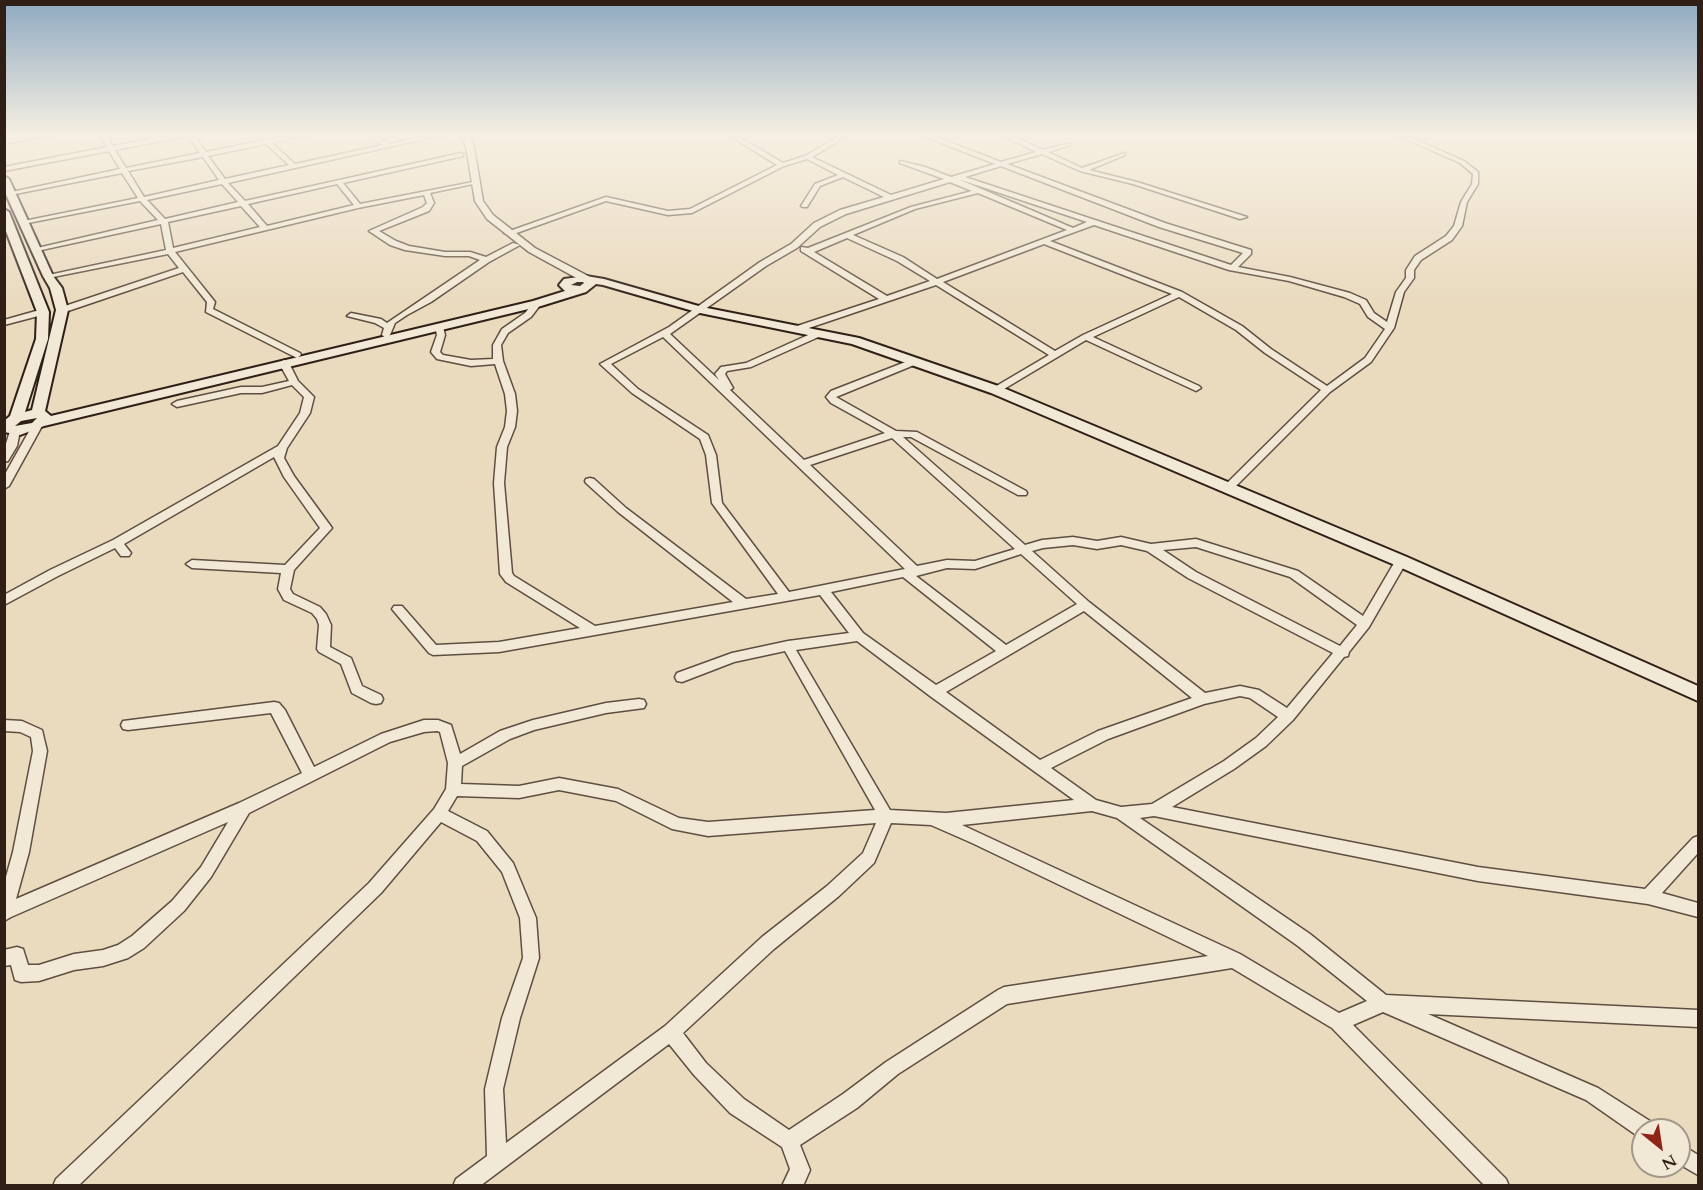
<!DOCTYPE html>
<html>
<head>
<meta charset="utf-8">
<style>
  body { margin:0 }
  #map { position:relative; width:1703px; height:1190px; overflow:hidden; background:#eadbbf; font-family:Cardo,serif }
  canvas { display:block }
  .frame { position:absolute; inset:0; border:6px solid #2f1f17; pointer-events:none }
  .north { position:absolute; left:1631px; top:1118px; width:60px; height:60px; box-sizing:border-box; background:#f1e8d5; border:2px solid #a39889; border-radius:50%; rotate:150deg; font-size:16px; font-weight:700; line-height:24px; text-align:center; color:#2f1f17 }
  .north::after { content:''; display:block; margin:auto; width:21px; height:27px; background:#8f2418; clip-path:polygon(50% 0,100% 100%,50% 72%,0 100%) }
</style>
</head>
<body>
<div id="map">
<canvas width="1703" height="1190"></canvas>
<div class="frame"></div>
<div class="north">N</div>
</div>
<script>
const ctx = document.querySelector('canvas').getContext('2d');
ctx.lineJoin = 'round';
function toPath(rows) {
  const path = new Path2D();
  for (const r of rows) {
    path.moveTo(r[0], r[1]);
    for (let i = 2; i < r.length; i += 2) path.lineTo(r[i], r[i + 1]);
  }
  return path;
}
function stroke(path, color, width, dash) {
  ctx.strokeStyle = color;
  ctx.lineWidth = width;
  ctx.lineCap = dash ? 'butt' : 'round';
  ctx.setLineDash(dash || []);
  ctx.stroke(path);
}
function fillPath(path, color) {
  ctx.fillStyle = color;
  ctx.fill(path, 'evenodd');
}
const minor = toPath([
  [39,134,56,134,4,144,4,140,39,134],
  [99,134,105,134,113,146,176,134,193,134,206,152,295,134,310,134,272,143,295,164,383,145,365,134,373,134,390,144,433,134,447,134,228,183,245,201,461,153,463,154,463,156,343,183,360,204,473,182,473,184,430,193,434,203,429,211,379,231,396,241,409,246,445,252,470,252,486,257,513,243,520,245,489,262,431,302,407,315,395,323,390,335,386,338,382,335,384,328,375,323,347,316,351,313,381,319,387,323,480,260,469,256,445,256,405,250,390,245,369,231,423,207,427,203,424,195,358,208,175,252,215,302,213,309,300,353,301,355,297,358,206,312,207,302,183,272,65,312,59,312,59,308,179,268,168,254,48,278,44,276,166,250,161,224,37,251,33,249,158,220,140,201,23,224,19,222,138,198,122,173,10,195,7,193,120,169,109,151,4,171,4,167,107,147,99,134],
  [188,136,200,153,126,168,115,150,188,136],
  [266,144,289,165,225,179,208,156,266,144],
  [203,157,219,180,144,197,128,171,203,157],
  [222,184,238,202,165,219,147,200,222,184],
  [337,184,354,205,267,226,248,204,337,184],
  [241,206,260,227,173,248,168,222,241,206],
  [727,134,735,134,783,163,805,156,843,134,851,134,812,157,891,195,944,179,900,163,900,161,925,167,951,177,995,164,918,134,928,134,1001,162,1036,152,1000,134,1009,134,1043,150,1070,143,1070,145,1048,152,1082,168,1125,153,1125,155,1089,170,1137,182,1247,217,1240,219,1133,184,1080,171,1042,154,1007,164,1165,223,1251,250,1251,254,1238,267,1290,277,1350,293,1366,300,1374,313,1387,322,1396,292,1406,278,1406,270,1415,256,1446,236,1454,226,1461,202,1472,184,1473,174,1460,163,1394,134,1403,134,1464,161,1478,172,1478,184,1467,202,1462,226,1452,240,1421,260,1414,270,1414,278,1404,292,1394,328,1371,362,1330,392,1232,490,1228,491,1224,490,1223,488,1224,486,1321,390,1265,353,1236,330,1179,297,1093,337,1199,386,1201,388,1196,391,1086,340,999,392,993,392,993,388,1049,355,936,285,800,331,794,331,794,327,879,299,801,251,801,247,808,248,911,207,972,191,950,182,846,214,820,227,797,248,766,266,670,334,719,380,715,374,721,367,746,363,817,331,823,331,823,335,751,367,727,371,725,374,733,388,730,390,804,460,885,433,831,403,826,397,831,391,913,359,919,359,919,363,836,397,896,431,917,432,1026,491,1027,493,1026,495,1018,495,911,437,903,437,1025,545,1042,540,1073,537,1097,541,1121,537,1151,544,1196,539,1298,571,1363,616,1397,558,1405,558,1407,561,1369,627,1349,652,1348,656,1344,657,1293,720,1266,746,1234,769,1172,807,1478,867,1645,889,1693,838,1698,836,1698,853,1662,893,1698,903,1698,917,1648,904,1478,881,1154,816,1140,818,1310,934,1386,995,1698,1010,1698,1027,1428,1014,1598,1088,1653,1123,1655,1130,1643,1130,1643,1138,1639,1137,1586,1100,1383,1012,1353,1025,1506,1179,1509,1186,1485,1186,1332,1028,1232,968,1007,1004,898,1074,857,1108,800,1145,810,1170,803,1186,782,1186,790,1169,782,1147,730,1113,694,1075,669,1044,480,1186,453,1186,456,1179,487,1156,485,1089,502,1018,523,958,520,918,502,872,477,841,441,822,381,893,78,1186,53,1186,56,1179,369,883,434,809,446,789,448,763,440,732,437,731,424,732,390,742,249,813,211,877,184,911,144,948,128,958,103,966,74,970,39,981,21,982,15,980,11,965,4,966,4,950,17,947,23,949,28,965,39,965,74,954,103,950,118,945,132,936,172,901,201,867,228,822,11,917,4,921,4,884,13,852,33,751,31,737,20,732,4,731,4,720,22,721,42,730,47,751,29,852,16,899,239,803,302,773,271,713,128,730,123,729,121,725,123,721,274,702,279,703,285,710,314,767,381,734,424,720,438,720,451,725,460,754,500,731,533,720,606,703,639,699,644,700,646,704,644,708,606,713,534,730,510,739,462,766,461,784,519,786,559,778,618,789,679,818,708,822,875,810,785,651,734,662,682,682,677,681,675,677,677,673,732,653,788,641,849,633,820,595,499,652,433,655,429,653,392,609,394,606,402,606,436,645,499,642,580,628,506,582,500,574,494,483,497,447,505,427,507,411,505,394,495,364,471,366,437,359,431,352,437,335,435,327,439,324,443,327,445,335,440,352,443,355,471,360,493,359,493,345,502,329,525,313,534,302,537,302,541,304,531,317,508,333,501,345,503,361,515,394,517,411,515,427,507,447,504,483,512,573,514,576,595,626,733,602,618,512,586,483,585,481,586,479,590,478,594,479,626,508,746,599,778,594,712,503,706,455,700,439,632,393,600,364,669,327,760,262,791,244,814,223,840,210,884,197,843,177,820,186,807,207,803,207,801,206,815,184,838,175,807,159,784,166,692,213,668,215,606,201,511,235,504,233,606,197,668,211,690,209,777,165,727,134],
  [1001,166,1159,227,1243,253,1231,265,965,177,1001,166],
  [958,179,1087,222,1073,228,958,179],
  [978,193,1067,230,937,279,903,257,853,235,915,209,978,193],
  [1094,225,1229,270,1289,281,1344,297,1360,304,1368,317,1385,329,1365,358,1327,386,1271,349,1242,326,1182,292,1050,241,1094,225],
  [847,238,897,261,930,281,887,296,814,252,847,238],
  [1044,244,1172,294,1083,335,1055,351,943,282,1044,244],
  [663,337,905,569,789,592,722,503,716,455,708,435,638,389,611,364,663,337],
  [892,438,1015,549,975,561,947,560,917,566,810,465,892,438],
  [1073,545,1097,549,1121,545,1147,551,1188,578,1333,653,1287,708,1259,690,1240,686,1205,693,1089,602,1032,551,1043,548,1073,545],
  [1196,547,1290,577,1357,625,1340,646,1196,572,1163,550,1196,547],
  [1021,554,1077,604,1006,645,916,576,947,568,975,569,1021,554],
  [903,577,996,651,936,685,863,633,831,592,903,577],
  [1084,611,1192,698,1098,731,1040,760,946,692,1084,611],
  [857,641,930,696,1074,800,946,813,890,810,796,650,857,641],
  [1240,696,1250,698,1278,717,1256,738,1224,761,1152,804,1121,807,1096,800,1051,768,1108,739,1204,704,1240,696],
  [559,790,616,801,672,829,708,836,876,823,863,853,827,886,762,937,665,1026,506,1143,503,1089,520,1018,539,958,536,918,513,863,487,831,448,811,457,796,519,798,559,790],
  [1092,811,1117,818,1298,946,1367,1001,1339,1013,1240,954,962,825,1092,811],
  [891,823,931,825,972,843,1208,956,1004,987,998,990,886,1062,843,1094,789,1130,744,1099,706,1063,683,1033,774,949,839,896,874,863,891,823],
  [43,309,47,312,46,314,4,325,4,320,43,309],
  [284,360,289,363,298,381,314,397,310,413,287,448,284,458,294,476,332,528,294,570,290,589,293,594,320,607,326,614,331,625,330,647,351,658,362,686,381,695,383,699,381,703,376,704,371,703,352,693,341,664,319,652,317,649,319,625,317,619,312,613,284,600,278,589,281,573,192,568,186,564,192,560,285,565,320,528,284,477,274,457,124,544,131,553,129,556,121,556,115,548,58,576,4,605,4,595,50,570,113,540,278,446,300,413,304,397,292,385,262,393,241,393,177,407,172,404,177,401,241,387,262,387,289,381,279,363,284,360],
  [37,423,42,426,9,486,4,489,4,476,32,426,37,423],
  [15,428,20,431,17,446,8,461,4,462,4,450,10,431,15,428],
  [1679,1143,1698,1155,1698,1175,1679,1164,1679,1143]
]);
const tertiary = toPath([
  [460,134,468,134,474,147,483,201,493,215,535,248,590,277,590,281,582,281,529,252,487,219,475,201,466,147,460,134]
]);
const secondary = toPath([
  [4,176,9,179,53,276,62,288,68,310,45,411,51,416,533,301,565,291,559,285,564,279,586,276,604,279,702,307,859,338,1001,387,1407,557,1698,686,1698,701,1395,565,991,393,852,344,700,313,603,285,596,284,586,292,541,306,44,426,20,435,4,432,4,421,10,416,36,339,37,312,4,226,4,209,9,212,49,312,48,339,25,412,32,410,56,310,50,288,43,276,4,190,4,176],
  [577,282,583,282,584,283,580,286,571,285,577,282],
  [37,418,32,423,15,426,21,421,37,418]
]);
stroke(minor, '#5e4e41', 3);
stroke(tertiary, '#5e4e41', 3);
stroke(secondary, '#2f1f17', 4);
fillPath(minor, '#f1e8d5');
fillPath(tertiary, '#f1e8d5');
fillPath(secondary, '#f1e8d5');
const sky = ctx.createLinearGradient(0, 0, 0, 301);
sky.addColorStop(0, '#8faac1');
sky.addColorStop(0.45, '#f6efe2');
sky.addColorStop(1, '#f6efe200');
ctx.fillStyle = sky;
ctx.fillRect(0, 0, 1703, 301);
</script>
</body>
</html>
